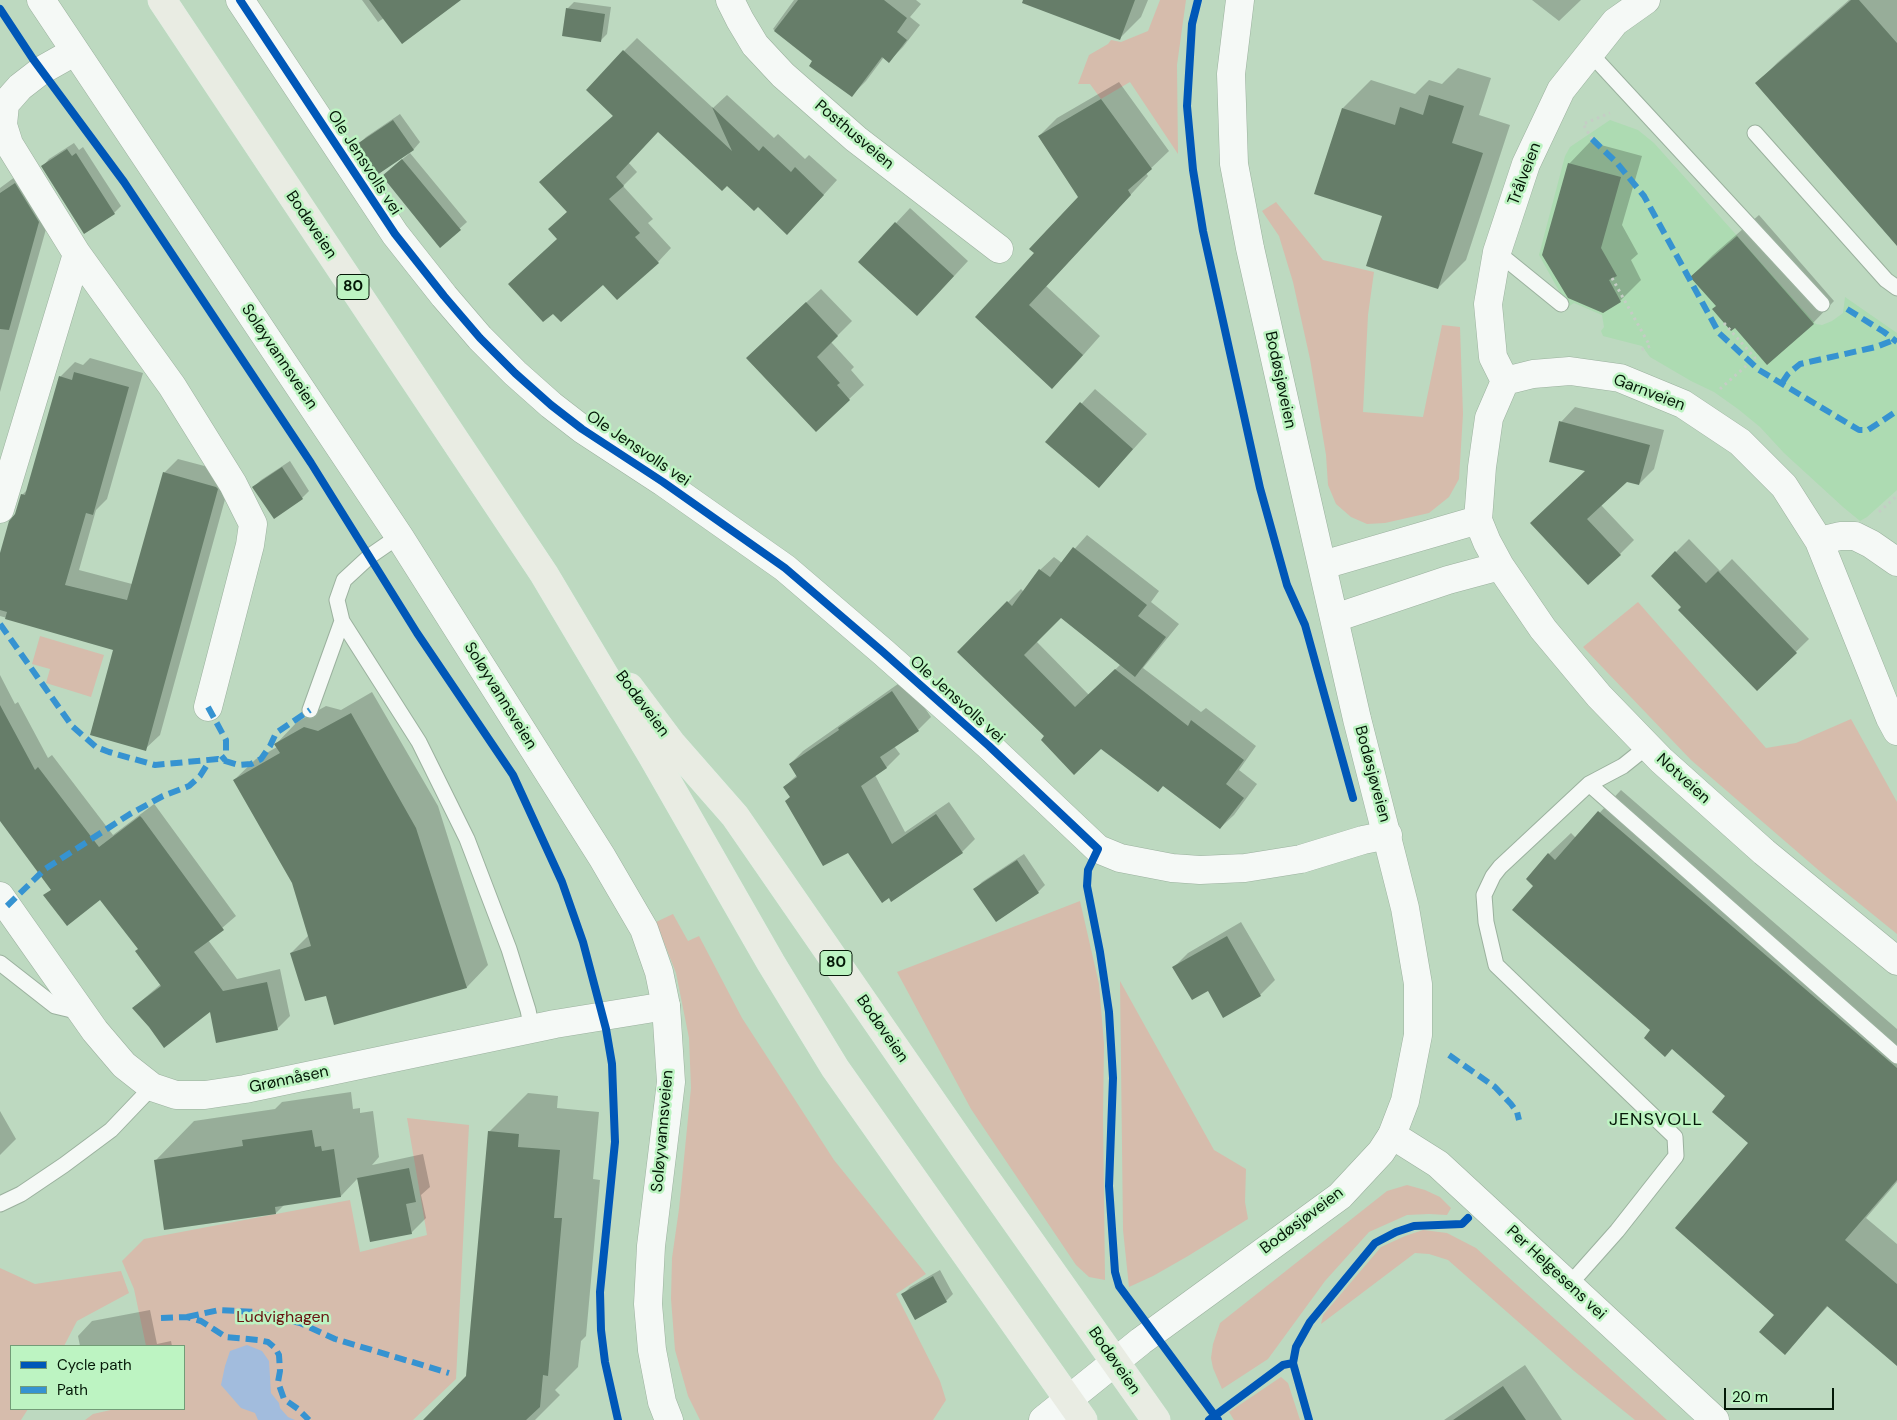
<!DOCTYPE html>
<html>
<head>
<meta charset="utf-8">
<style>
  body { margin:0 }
  #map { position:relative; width:1897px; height:1420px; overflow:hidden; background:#bdd9c0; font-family:"DM Sans",sans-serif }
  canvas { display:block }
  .legend { position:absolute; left:10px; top:1345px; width:175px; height:65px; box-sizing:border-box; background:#bdf4c2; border:1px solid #739c77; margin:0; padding:6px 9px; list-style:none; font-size:15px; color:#041807 }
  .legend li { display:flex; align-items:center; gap:10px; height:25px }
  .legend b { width:25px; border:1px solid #739c77 }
  .scale { position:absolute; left:1724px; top:1388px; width:110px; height:22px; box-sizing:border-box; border:2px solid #041807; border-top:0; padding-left:6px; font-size:15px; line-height:18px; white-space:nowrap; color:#041807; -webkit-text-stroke:4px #bdf4c2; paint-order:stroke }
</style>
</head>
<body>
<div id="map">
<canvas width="1897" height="1420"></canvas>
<ul class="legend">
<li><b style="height:6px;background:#0057b8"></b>Cycle path</li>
<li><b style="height:6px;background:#3693d1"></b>Path</li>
</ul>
<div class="scale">20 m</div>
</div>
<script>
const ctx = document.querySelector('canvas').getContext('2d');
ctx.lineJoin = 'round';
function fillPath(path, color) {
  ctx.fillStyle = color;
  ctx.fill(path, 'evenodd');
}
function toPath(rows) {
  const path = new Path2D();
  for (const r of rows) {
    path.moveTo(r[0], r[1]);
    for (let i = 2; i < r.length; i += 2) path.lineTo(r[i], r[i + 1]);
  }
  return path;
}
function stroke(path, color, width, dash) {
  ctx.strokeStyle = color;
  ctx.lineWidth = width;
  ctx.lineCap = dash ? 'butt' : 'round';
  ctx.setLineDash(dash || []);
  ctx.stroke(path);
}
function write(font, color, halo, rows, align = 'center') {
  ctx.font = font + ' "DM Sans",sans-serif';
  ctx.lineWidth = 5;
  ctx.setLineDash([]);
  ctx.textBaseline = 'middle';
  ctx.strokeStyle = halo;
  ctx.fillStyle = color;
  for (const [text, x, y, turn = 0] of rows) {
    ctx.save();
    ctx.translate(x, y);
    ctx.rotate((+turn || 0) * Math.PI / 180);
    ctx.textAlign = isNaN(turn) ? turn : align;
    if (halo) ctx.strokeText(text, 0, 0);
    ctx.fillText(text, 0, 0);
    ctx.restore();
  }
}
fillPath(toPath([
  [1610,120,1638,130,1654,143,1816,324,1822,325,1832,321,1843,313,1845,297,1897,333,1897,490,1867,517,1860,521,1843,507,1784,453,1760,427,1738,409,1714,392,1691,381,1650,357,1642,346,1603,336,1601,331,1604,327,1602,315,1574,303,1568,307,1539,255,1565,156,1570,147]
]), '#addbb2');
fillPath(toPath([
  [1160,0,1186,0,1177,65,1178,154,1130,82,1101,99,1090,84,1078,84,1089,55,1108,44,1111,40,1121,42,1148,31],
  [1276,202,1323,260,1374,272,1368,315,1363,412,1423,417,1442,325,1460,327,1463,414,1459,479,1449,497,1429,513,1385,523,1367,524,1351,517,1336,504,1328,485,1326,455,1310,359,1293,282,1279,236,1262,211],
  [1638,602,1766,748,1796,743,1851,719,1897,802,1897,934,1823,874,1691,760,1583,647],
  [40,636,104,655,91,697,46,683,50,669,32,664],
  [1080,901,1099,984,1104,1044,1103,1116,1105,1280,1089,1277,1076,1265,971,1109,897,972],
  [673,914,688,941,699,936,742,1018,834,1160,926,1274,896,1294,940,1381,946,1400,933,1420,700,1420,688,1396,675,1350,671,1299,672,1258,679,1209,691,1088,689,1038,676,973,656,922],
  [1120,981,1214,1150,1246,1169,1245,1202,1248,1219,1188,1256,1153,1276,1129,1287,1123,1230],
  [407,1118,469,1125,456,1379,413,1420,85,1420,93,1414,115,1409,184,1409,184,1346,146,1346,134,1289,122,1261,144,1239,350,1200,360,1252,427,1235],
  [1407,1185,1425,1190,1440,1197,1451,1208,1447,1215,1429,1214,1407,1215,1369,1232,1325,1281,1268,1359,1222,1389,1213,1368,1211,1358,1213,1344,1220,1323,1387,1191],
  [1423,1230,1447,1233,1476,1248,1667,1420,1635,1420,1574,1371,1448,1260,1429,1254,1415,1253,1321,1324,1323,1315,1381,1247,1405,1236],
  [0,1268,35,1284,121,1271,129,1293,77,1321,64,1346,11,1346,11,1409,28,1409,21,1420,0,1420],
  [1281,1377,1288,1383,1300,1420,1234,1420,1229,1412]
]), '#d6bcac');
fillPath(toPath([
  [247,1345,262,1351,269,1361,271,1393,279,1403,280,1408,288,1417,295,1420,258,1420,255,1413,241,1408,221,1385,225,1366,230,1351]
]), '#a2bcdd');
fillPath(toPath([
  [362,0,455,0,384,18,378,22],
  [794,0,916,0,921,4,910,17,920,25,903,47,889,61,884,57,866,81,852,95,814,61,773,29],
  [1054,0,1148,0,1141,17,1120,38],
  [1532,0,1581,0,1559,21],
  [1849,0,1897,0,1897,244,1757,83,1778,62],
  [574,2,611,7,607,34,600,41,567,9],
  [637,38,713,108,727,95,774,138,778,134,805,159,809,155,837,180,801,220,758,205,727,184,658,130,628,162,637,172,623,186,653,219,648,223,671,248,658,262,604,283,550,229,568,211,555,168,614,115,624,51],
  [1458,68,1491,78,1479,115,1510,125,1466,260,1438,288,1384,215,1343,108,1371,80,1415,94,1429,80,1442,84],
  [1119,82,1169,151,1146,173,1148,176,1046,286,1100,336,1070,370,977,317,1036,253,1080,197,1039,136,1057,118],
  [400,114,420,142,414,149,377,173,359,144,366,137],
  [1590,142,1642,156,1622,225,1638,254,1631,260,1641,280,1620,301,1602,311,1569,164],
  [74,143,79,150,83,147,121,206,114,213,43,166,49,159],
  [410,153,467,222,440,246,390,169],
  [23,171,52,208,0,392,0,188],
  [910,208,968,261,932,300,860,262],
  [1759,215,1834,301,1813,323,1717,305,1691,277,1713,255],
  [821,289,852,321,831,342,854,367,851,370,864,385,816,430,762,343],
  [90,358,143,373,107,499,96,510,79,570,132,584,164,473,178,459,231,473,232,474,160,735,145,749,114,649,0,616,0,558,22,495,28,489,60,377,75,362,83,365],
  [1095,389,1147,434,1099,487,1047,441],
  [1575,407,1664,430,1654,469,1639,484,1627,480,1601,505,1634,540,1620,554,1532,523,1587,470,1561,422],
  [290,461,309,491,302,498,254,487,261,480],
  [1087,535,1159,591,1151,602,1179,624,1143,668,1201,712,1206,708,1256,746,1239,770,1257,784,1234,815,1220,828,1163,785,1101,747,1046,736,959,652,1021,589,1024,592,1040,570,1054,557,1062,563],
  [1061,617,1121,664,1089,695,1036,641],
  [1689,539,1720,571,1732,559,1809,639,1757,690,1683,607,1652,576],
  [0,675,15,704,18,702,48,758,52,755,113,835,154,804,155,805,236,916,208,940,237,979,280,969,290,1016,277,1029,211,1009,150,1026,133,1008,161,984,139,949,100,898,45,895,52,889,0,819],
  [905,679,931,717,918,730,894,746,900,754,887,767,875,775,905,832,949,802,975,839,962,852,849,851,791,797,784,787,797,775,790,764,803,751],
  [372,692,438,806,488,965,467,987,335,1024,327,995,291,953,309,935,294,883,234,780,256,759,277,747,276,744,297,722,326,706,341,710],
  [1621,790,1897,1029,1897,1182,1866,1218,1897,1244,1897,1364,1828,1306,1785,1353,1776,1315,1750,1143,1727,1096,1652,1030,1535,885,1549,854,1571,833,1576,838],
  [1024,854,1045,885,1038,892,975,889,982,882],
  [1241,922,1275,980,1260,995,1224,1016,1208,989,1174,967,1188,953],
  [351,1092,353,1109,360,1108,360,1113,373,1111,379,1157,372,1165,423,1154,430,1187,421,1195,426,1218,411,1233,358,1178,341,1196,285,1204,276,1213,156,1160,194,1121,275,1109,282,1102],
  [528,1093,558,1096,557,1108,599,1112,593,1179,600,1180,586,1336,581,1341,578,1367,555,1390,560,1395,535,1420,424,1420,468,1377,489,1132],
  [0,1111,16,1139,0,1155],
  [940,1270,953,1294,946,1301,903,1294,910,1287],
  [150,1310,157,1344,171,1341,172,1346,80,1346,78,1336,92,1321],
  [1525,1365,1562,1420,1444,1420]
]), '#0003');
fillPath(toPath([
  [369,0,461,0,402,44],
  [798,0,884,0,907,18,897,32,907,40,889,63,882,57,852,97,809,66,812,61,774,31],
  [1023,0,1135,0,1120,40,1022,3],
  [1851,0,1859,0,1897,43,1897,246,1755,83],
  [566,8,605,14,601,42,562,36],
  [623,50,732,151,712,107,759,151,763,146,791,172,795,167,824,195,787,235,758,207,754,211,727,186,722,191,658,132,616,177,624,186,609,199,640,233,635,237,659,263,617,300,603,285,561,322,553,314,543,322,508,284,557,239,548,229,567,212,539,182,613,116,586,90],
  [1429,95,1464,106,1452,143,1483,153,1438,289,1366,266,1382,216,1314,194,1342,108,1395,125,1400,107,1423,115],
  [1101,99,1152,169,1128,190,1131,195,1029,305,1083,355,1052,389,975,317,1034,253,1029,249,1078,197,1038,136],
  [393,120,414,150,377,175,357,144],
  [67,149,72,156,76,153,115,214,84,234,41,166],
  [402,159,461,230,440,248,382,176],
  [1568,163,1621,177,1601,248,1617,276,1609,280,1621,302,1603,313,1568,298,1542,255],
  [15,183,39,222,9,330,0,329,0,193],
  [895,222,954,276,917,316,858,262],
  [1737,236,1814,324,1767,365,1735,328,1731,331,1712,309,1716,306,1690,277],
  [806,302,838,336,817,357,840,383,837,385,850,400,816,432,746,358],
  [74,372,129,387,93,515,86,513,65,585,127,600,163,472,216,487,218,489,146,751,90,735,113,650,5,619,7,612,0,610,0,553,9,521,15,514,21,494,25,495,59,376,72,380],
  [1080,402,1133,449,1099,488,1045,442],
  [1559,421,1650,445,1639,485,1627,482,1587,519,1621,555,1588,585,1530,523,1585,471,1549,462],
  [282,467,303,499,274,519,252,487],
  [1073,547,1147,605,1138,616,1166,637,1135,677,1061,618,1024,655,1075,707,1115,669,1188,726,1191,720,1244,760,1226,784,1244,798,1220,829,1163,786,1158,792,1101,749,1074,775,1041,740,1044,736,957,652,1007,601,1012,606,1039,569,1050,577],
  [1675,551,1706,583,1718,571,1797,653,1757,691,1678,610,1681,607,1651,576],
  [892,691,919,731,880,757,887,768,861,786,892,844,936,814,963,853,891,902,889,898,882,903,848,853,823,866,785,801,790,797,783,787,797,777,789,764,839,730,838,728],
  [0,705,35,770,38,767,99,847,140,816,142,818,224,930,194,952,223,991,267,982,278,1030,216,1043,210,1012,164,1048,149,1027,132,1008,161,986,135,951,138,949,100,900,67,926,43,895,51,890,0,821],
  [351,713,416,828,467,988,334,1025,326,996,305,1001,290,953,311,946,292,883,233,780,280,753,274,744,304,727,318,731],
  [1598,811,1897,1068,1897,1180,1845,1240,1897,1284,1897,1366,1827,1306,1785,1355,1759,1332,1774,1315,1675,1228,1748,1143,1712,1112,1725,1096,1672,1049,1665,1057,1644,1038,1650,1030,1512,910,1533,886,1526,879,1548,853,1555,860],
  [1017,860,1039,893,996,922,973,889],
  [1227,936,1261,996,1223,1018,1208,991,1192,1000,1172,967],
  [312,1130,315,1147,321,1146,322,1151,334,1149,341,1197,275,1207,276,1214,164,1230,154,1160,243,1146,242,1140],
  [488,1131,519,1134,518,1147,560,1150,554,1218,562,1218,548,1376,543,1375,540,1407,526,1420,423,1420,466,1376],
  [409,1168,416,1202,406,1204,412,1234,370,1242,357,1178],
  [933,1276,947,1302,915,1320,901,1294],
  [1503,1386,1526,1420,1453,1420]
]), '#667d69');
const lane = toPath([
  [1590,53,1822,304],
  [1755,133,1886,280,1897,288],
  [1497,252,1561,304],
  [399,536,370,556,344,580,337,600,342,621,419,742,467,839,509,949,528,1010,532,1029],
  [310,710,342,621],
  [1589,784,1897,1056],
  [0,963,55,1006,80,1012],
  [0,1204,21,1194,64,1165,111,1130,152,1087],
  [1569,1285,1617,1231,1676,1156,1675,1137,1496,965,1486,922,1484,895,1493,876,1500,867,1589,784,1623,766,1648,746]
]);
const street = toPath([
  [240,0,395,234,444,296,480,338,515,373,551,405,582,429,663,482,785,568,883,652,989,746,1098,849,1120,858,1172,868,1200,870,1245,868,1301,859,1363,840,1388,835],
  [730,0,740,20,755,45,783,75,856,139,999,249],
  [74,52,42,70,20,87,5,104,3,125,9,144,77,254,172,386,233,484,253,524,250,545,208,707],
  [1505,381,1493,357,1488,304,1497,252,1526,164,1561,90,1615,22,1646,0],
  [0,509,77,254],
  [1819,541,1840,536,1855,536,1871,544,1897,562],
  [1323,565,1478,520],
  [1335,618,1448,580,1500,566],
  [1897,731,1890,718,1819,541,1784,486,1740,442,1683,404,1620,378,1570,371,1533,374,1505,381,1489,418,1482,467,1478,520,1487,542,1500,566,1543,629,1599,696,1661,760,1764,852,1897,961],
  [0,896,95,1031,124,1065,152,1087,176,1095,205,1095,245,1089,555,1024,666,1006],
  [1392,1135,1438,1164,1715,1420]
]);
const secondary = toPath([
  [41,0,399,536,602,857,644,929,659,972,666,1006,671,1082,651,1246,648,1304,652,1350,662,1402,669,1420],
  [1043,1420,1141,1341,1340,1196,1381,1152,1392,1135,1405,1101,1418,1035,1418,984,1405,908,1357,719,1296,452,1250,248,1234,164,1231,74,1240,0]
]);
const primary = toPath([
  [162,0,544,574,653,757,771,963,835,1068,1083,1420],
  [629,687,671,743,735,816,967,1152,1156,1420]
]);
stroke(lane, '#9bb19e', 17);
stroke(street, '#9bb19e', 29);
stroke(secondary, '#9bb19e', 29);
stroke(primary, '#e1eee3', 29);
stroke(toPath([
  [1592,139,1583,124,1610,113],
  [1612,278,1650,346,1641,350],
  [1720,389,1755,358,1723,322],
  [1879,512,1897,496]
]), '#c5cdc5', 3, [2.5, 4]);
stroke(lane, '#f5f9f6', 15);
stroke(street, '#f5f9f6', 28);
stroke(secondary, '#f5f9f6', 28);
stroke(primary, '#e9ece3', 28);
stroke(toPath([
  [1592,139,1617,163,1644,196,1719,333,1759,370,1859,430,1868,430,1897,411],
  [1847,309,1884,332,1897,342],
  [1782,383,1788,374,1800,364,1876,347,1894,340],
  [0,624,72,726,96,747,109,752,155,765,218,759,239,765,251,764,261,759,270,746,276,733,310,710],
  [208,707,226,740,226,756,221,760],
  [7,906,45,869,130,814,163,796,189,786,200,776,210,760],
  [1449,1055,1495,1087,1511,1104,1517,1112,1519,1120],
  [187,1317,219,1310,255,1312,300,1323,335,1339,449,1373],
  [161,1318,187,1317,201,1321,226,1337,258,1340,268,1342,275,1348,279,1355,280,1371,278,1382,284,1399,298,1409,309,1420]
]), '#3693d1', 6, [12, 6]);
stroke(toPath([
  [240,0,395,234,444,296,480,338,515,373,551,405,582,429,663,482,785,568,883,652,989,746,1098,849,1088,870,1087,886,1100,952,1109,1012,1113,1078,1109,1186,1115,1272,1119,1286,1218,1420],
  [1198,0,1192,24,1187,106,1193,170,1203,231,1260,488,1287,585,1305,625,1353,798],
  [0,9,33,59,124,182,311,463,417,633,513,775,562,882,583,942,606,1029,612,1064,615,1142,600,1292,601,1330,605,1362,618,1420],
  [1293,1363,1296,1347,1310,1322,1375,1243,1396,1232,1414,1226,1462,1224,1468,1218],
  [1209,1420,1283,1365,1293,1363,1309,1420]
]), '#0057b8', 8);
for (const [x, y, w] of [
  [353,287,32],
  [836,963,32]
]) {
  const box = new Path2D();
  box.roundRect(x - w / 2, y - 12.5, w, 25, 4);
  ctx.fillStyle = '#bdf4c2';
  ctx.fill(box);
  stroke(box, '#041807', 1);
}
write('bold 15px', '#041807', null, [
  ["80",353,287],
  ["80",836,963]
]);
write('16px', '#041807', '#bdf4c2', [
  ["Posthusveien",854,135,40],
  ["Ole Jensvolls vei",364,163,57],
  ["Trålveien",1525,174,-69],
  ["Bodøveien",311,225,56],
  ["Soløyvannsveien",279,357,56],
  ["Bodøsjøveien",1280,380,78],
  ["Garnveien",1649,393,21],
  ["Ole Jensvolls vei",638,449,34],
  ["Soløyvannsveien",500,696,58],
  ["Ole Jensvolls vei",957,700,42],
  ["Bodøveien",642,704,53],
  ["Bodøsjøveien",1372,774,75],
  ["Notveien",1683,779,42],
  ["Bodøveien",882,1029,55],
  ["Grønnåsen",289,1080,-12],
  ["Soløyvannsveien",663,1131,-85],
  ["Bodøsjøveien",1302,1221,-37],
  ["Per Helgesens vei",1556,1273,43],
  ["Bodøveien",1114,1361,55]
]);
write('16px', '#681311', '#bdf4c2', [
  ["Ludvighagen",283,1318]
]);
ctx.letterSpacing = '1px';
write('18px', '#041807', '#bdf4c2', [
  ["JENSVOLL",1656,1120]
]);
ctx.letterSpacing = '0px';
</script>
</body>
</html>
